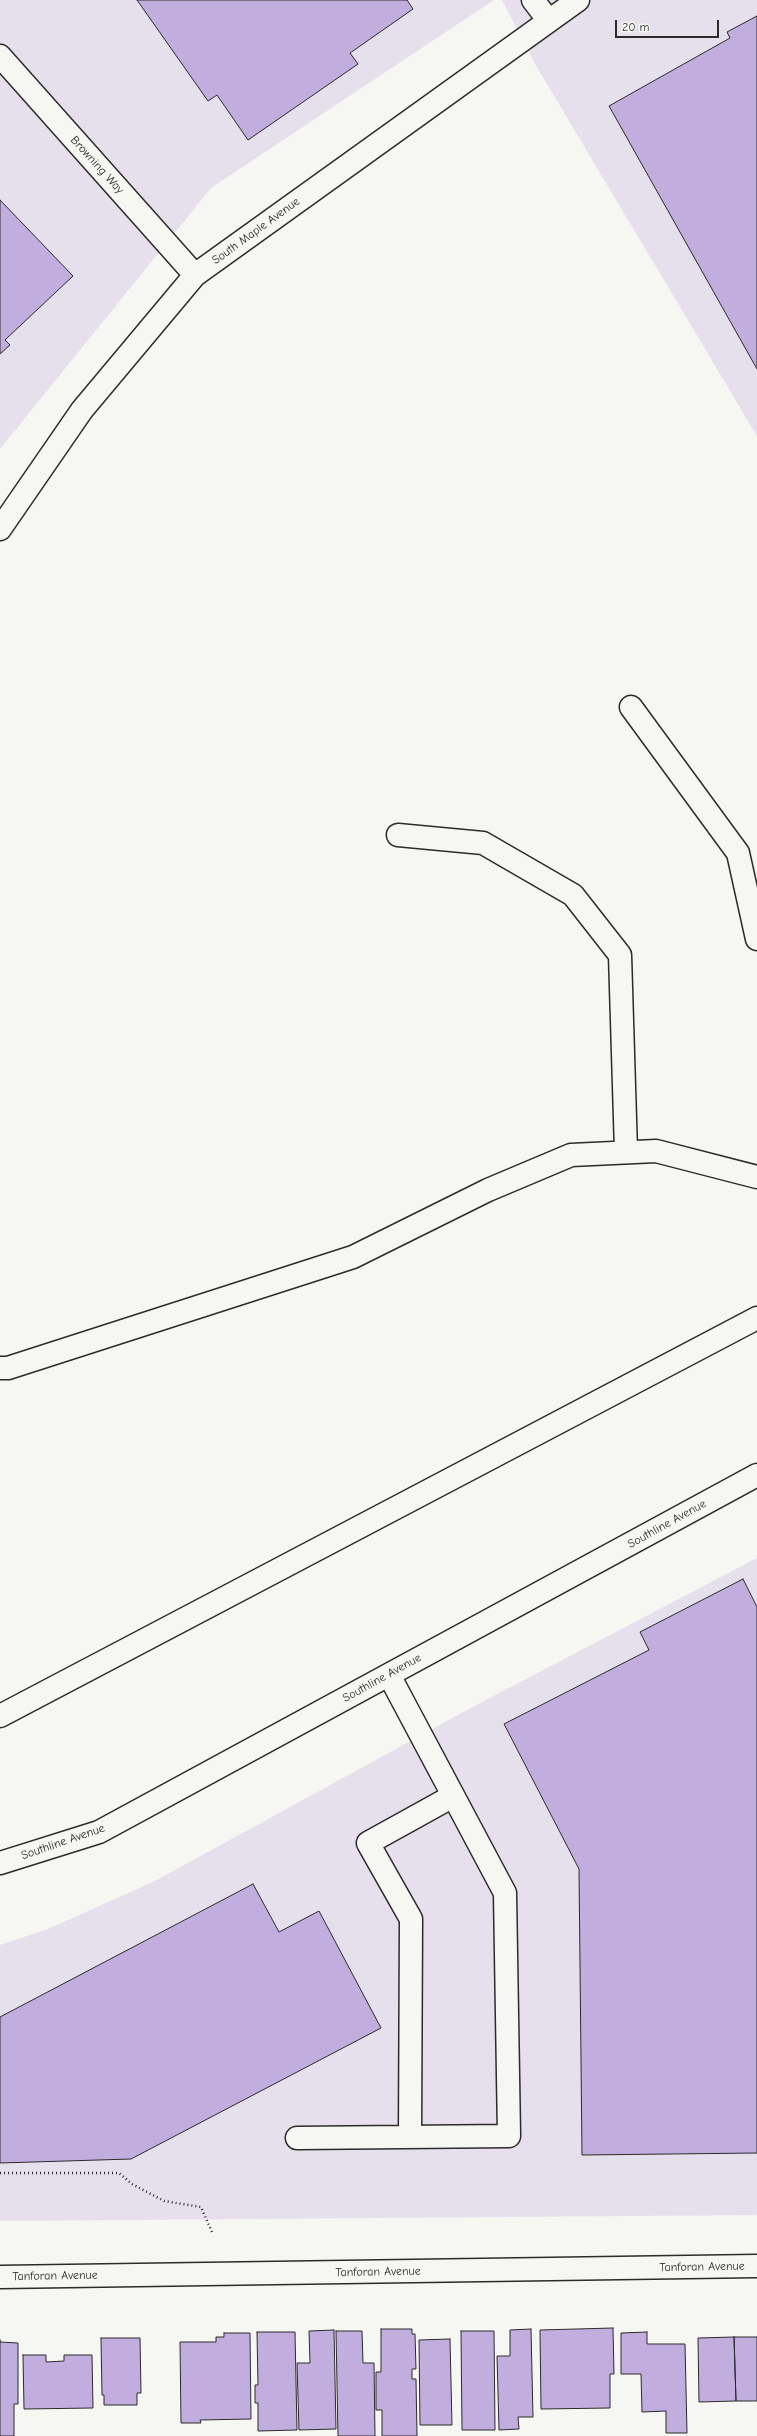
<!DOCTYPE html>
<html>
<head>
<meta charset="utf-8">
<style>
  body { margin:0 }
  #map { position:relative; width:757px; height:2436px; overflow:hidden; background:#f6f6f2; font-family:"Comic Neue",sans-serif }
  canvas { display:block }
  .scale { position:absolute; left:615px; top:20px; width:104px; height:18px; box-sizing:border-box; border:2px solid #2b2b2b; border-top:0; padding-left:5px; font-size:12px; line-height:14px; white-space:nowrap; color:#2b2b2b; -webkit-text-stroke:3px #f6f6f2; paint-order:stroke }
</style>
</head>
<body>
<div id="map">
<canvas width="757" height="2436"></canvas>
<div class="scale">20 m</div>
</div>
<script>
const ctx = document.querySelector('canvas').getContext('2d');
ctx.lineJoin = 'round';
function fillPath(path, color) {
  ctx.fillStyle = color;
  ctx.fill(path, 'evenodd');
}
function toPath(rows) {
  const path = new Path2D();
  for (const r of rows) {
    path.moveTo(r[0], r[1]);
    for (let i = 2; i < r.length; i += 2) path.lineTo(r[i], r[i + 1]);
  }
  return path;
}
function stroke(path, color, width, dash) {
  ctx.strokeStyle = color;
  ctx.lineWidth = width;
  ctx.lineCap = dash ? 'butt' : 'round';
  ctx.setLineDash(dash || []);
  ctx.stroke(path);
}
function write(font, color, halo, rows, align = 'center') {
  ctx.font = font + ' "Comic Neue",sans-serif';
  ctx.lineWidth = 3;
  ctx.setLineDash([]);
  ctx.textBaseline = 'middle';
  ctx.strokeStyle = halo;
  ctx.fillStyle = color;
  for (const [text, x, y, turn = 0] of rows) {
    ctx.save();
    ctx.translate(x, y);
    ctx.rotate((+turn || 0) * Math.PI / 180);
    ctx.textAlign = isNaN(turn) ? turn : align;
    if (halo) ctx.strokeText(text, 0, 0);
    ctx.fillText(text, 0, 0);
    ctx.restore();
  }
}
fillPath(toPath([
  [0,0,494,0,211,188,0,449],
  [502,0,757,0,757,436,535,64],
  [757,1558,757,2215,0,2221,0,1945,48,1929,155,1881,467,1710]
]), '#e6e0ec');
const building = toPath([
  [137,0,407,0,413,9,350,53,358,64,248,140,217,95,208,101,137,0],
  [757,16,757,369,609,106,730,38,727,32,757,16],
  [0,200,73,276,5,340,10,345,0,354,0,200],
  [743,1579,757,1607,757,2153,582,2155,579,1869,504,1724,649,1650,640,1632,743,1579],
  [253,1884,279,1932,319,1911,381,2028,131,2159,0,2163,0,2017,253,1884],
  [613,2328,614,2374,610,2374,610,2408,541,2409,540,2330,613,2328],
  [381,2329,412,2329,412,2334,415,2334,416,2369,412,2369,412,2379,416,2379,417,2436,382,2436,382,2410,376,2410,376,2372,381,2372,381,2329],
  [531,2329,533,2417,518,2417,519,2429,499,2430,497,2356,510,2356,510,2330,531,2329],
  [334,2330,336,2429,299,2430,297,2363,310,2363,309,2331,334,2330],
  [336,2331,362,2331,363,2363,374,2363,375,2436,338,2436,336,2331],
  [461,2331,494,2331,495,2430,462,2430,461,2331],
  [257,2332,295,2332,297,2430,258,2431,258,2403,255,2403,255,2385,258,2385,257,2332],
  [647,2332,647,2344,685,2344,687,2433,666,2433,666,2411,642,2412,641,2374,621,2374,621,2333,647,2332],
  [224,2333,250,2333,251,2419,200,2420,201,2423,181,2423,180,2342,216,2342,216,2337,224,2337,224,2333],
  [734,2337,736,2401,699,2402,698,2338,734,2337],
  [734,2337,757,2337,757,2401,736,2401,734,2337],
  [101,2338,140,2338,141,2393,137,2393,137,2405,104,2405,104,2395,102,2395,101,2338],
  [450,2339,452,2425,420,2425,419,2340,450,2339],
  [0,2340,0,2342,18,2343,18,2404,14,2404,14,2436,0,2436,0,2340],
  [23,2355,46,2355,46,2362,64,2361,64,2355,92,2355,93,2408,24,2409,23,2355]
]);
fillPath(building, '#c2aede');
stroke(building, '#2b2b2b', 1);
const minor = toPath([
  [533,0,549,21],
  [0,56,195,275],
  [0,529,82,410,195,275,578,0],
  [631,707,738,853,757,939],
  [398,835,483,843,573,895,620,955,626,1152],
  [0,1368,8,1368,353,1257,488,1190,571,1155,656,1151,757,1177],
  [0,1716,757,1318],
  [0,1863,99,1832,757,1475],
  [410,2137,411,1919,368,1843,453,1796],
  [297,2138,509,2136,505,1893,389,1675],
  [0,2277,757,2266]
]);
stroke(minor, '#2b2b2b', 25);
stroke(toPath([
  [0,2173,119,2173,132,2184,164,2201,201,2207,212,2232]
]), '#2b2b2b', 2.5, [1, 3]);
stroke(minor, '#f6f6f2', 22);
write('12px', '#2b2b2b', '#f6f6f2', [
  ["Browning Way",97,165,48],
  ["South Maple Avenue",256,231,-36],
  ["Southline Avenue",667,1524,-29],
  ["Southline Avenue",382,1678,-29],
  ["Southline Avenue",63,1842,-19],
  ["Tanforan Avenue",702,2267,-1],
  ["Tanforan Avenue",378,2272,-1],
  ["Tanforan Avenue",55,2276,-1]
]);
</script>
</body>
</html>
